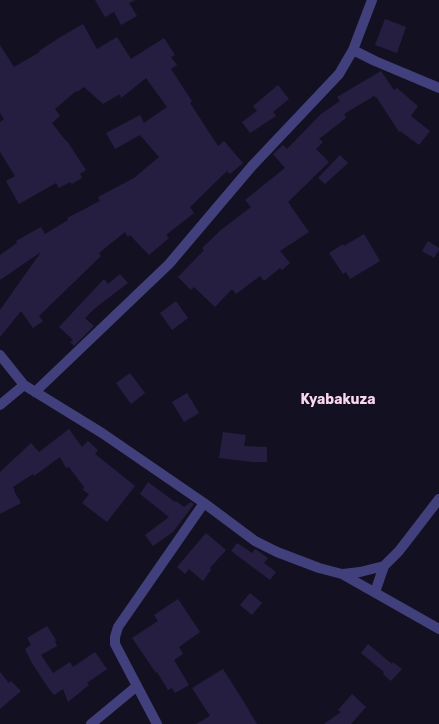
<!DOCTYPE html>
<html>
<head>
<meta charset="utf-8">
<style>
  body { margin:0 }
  canvas { display:block; background:#131022 }
</style>
</head>
<body>
<canvas width="439" height="724"></canvas>
<script>
const ctx = document.querySelector('canvas').getContext('2d');
ctx.lineJoin = 'round';
function fillPath(path, color) {
  ctx.fillStyle = color;
  ctx.fill(path, 'evenodd');
}
function toPath(rows) {
  const path = new Path2D();
  for (const r of rows) {
    path.moveTo(r[0], r[1]);
    for (let i = 2; i < r.length; i += 2) path.lineTo(r[i], r[i + 1]);
  }
  return path;
}
function stroke(path, color, width, dash) {
  ctx.strokeStyle = color;
  ctx.lineWidth = width;
  ctx.lineCap = dash ? 'butt' : 'round';
  ctx.setLineDash(dash || []);
  ctx.stroke(path);
}
function write(font, color, halo, rows, align = 'center') {
  ctx.font = font + ' Rubik,sans-serif';
  ctx.lineWidth = 3.5;
  ctx.setLineDash([]);
  ctx.textBaseline = 'middle';
  ctx.strokeStyle = halo;
  ctx.fillStyle = color;
  for (const [text, x, y, turn = 0] of rows) {
    ctx.save();
    ctx.translate(x, y);
    ctx.rotate((+turn || 0) * Math.PI / 180);
    ctx.textAlign = isNaN(turn) ? turn : align;
    if (halo) ctx.strokeText(text, 0, 0);
    ctx.fillText(text, 0, 0);
    ctx.restore();
  }
}
fillPath(toPath([
  [95,0,135,0,129,3,137,16,121,25,114,12,105,17],
  [385,19,406,27,397,53,375,45],
  [83,24,97,49,117,37,131,59,164,38,175,55,171,57,177,65,171,69,192,101,190,103,218,146,224,141,243,163,230,174,227,171,190,207,194,213,166,235,169,238,149,255,130,235,128,237,125,232,99,253,101,256,39,316,43,321,33,328,21,311,0,337,0,310,41,252,0,280,0,255,17,243,16,241,41,227,45,234,68,220,67,218,100,201,98,197,134,178,159,157,140,135,115,149,106,133,140,115,144,123,167,107,146,78,121,98,120,94,103,104,84,87,77,92,76,91,55,109,60,116,52,123,66,141,67,141,86,170,80,174,82,178,72,184,70,182,59,188,56,183,19,204,6,181,15,176,0,152,0,122,4,119,0,113,0,45,14,67,40,52,39,51,59,38],
  [381,71,394,90,397,88,418,106,411,116,430,131,419,145,400,131,399,132,377,98,376,98,374,96,344,114,346,118,319,139,323,142,316,149,329,162,288,202,309,232,280,251,290,263,282,270,280,268,264,281,260,276,236,294,232,289,215,307,194,287,191,290,178,277,204,250,202,248,221,230,251,207,245,200,285,168,273,154,283,145,287,149,321,114,340,101,337,97],
  [278,85,289,99,273,112,276,116,250,133,242,122,257,111,253,106],
  [340,155,348,163,325,184,318,178],
  [364,234,380,261,350,279,346,272,343,274,329,253,343,244,344,246],
  [428,241,439,248,439,250,434,258,422,251],
  [120,274,128,283,94,309,85,318,94,326,74,346,70,342,73,340,59,327,104,279,108,284],
  [176,301,188,318,172,330,160,313],
  [130,373,145,393,131,404,116,383],
  [187,393,199,413,184,422,172,402],
  [69,429,82,447,88,441,98,450,95,454,135,486,107,522,82,503,89,494,83,490,84,487,69,467,66,468,60,457,34,476,33,474,13,487,15,491,14,491,21,503,0,514,0,472,31,443,39,452],
  [223,432,246,435,244,446,267,447,267,462,253,462,219,458],
  [148,482,175,502,176,501,184,507,191,502,194,504,173,532,153,546,145,535,169,517,140,494],
  [206,533,226,550,210,568,211,570,203,581,189,569,185,574,177,567],
  [237,543,252,553,255,549,268,558,264,563,276,572,270,580,231,551],
  [250,593,262,603,252,615,240,605],
  [178,599,200,632,179,647,183,654,174,660,189,685,175,693,172,688,168,690,157,672,156,673,132,638,158,621,154,615],
  [47,626,56,640,55,641,57,646,41,655,53,673,70,662,73,667,95,652,107,669,87,683,89,685,68,702,63,689,54,695,47,686,32,663,25,649,31,645,27,638],
  [368,644,392,664,393,662,402,669,391,681,383,674,384,672,361,653],
  [223,669,242,699,257,724,196,724,210,716,192,688],
  [0,672,9,683,11,681,21,691,0,709],
  [352,694,366,707,351,724,324,724,341,712,338,710]
]), '#251e41');
stroke(toPath([
  [353,50,375,61,439,88],
  [0,355,24,385,102,433,204,503,255,541,277,552,319,568,342,574,439,629],
  [35,392,169,264,252,166,339,74,353,50,372,0],
  [0,405,24,385],
  [343,574,360,572,384,566],
  [375,592,384,566,399,551,439,499],
  [137,686,157,724],
  [91,724,137,686,115,644,115,637,118,627,204,503]
]), '#42407c', 10);
write('bold 14px', '#fbd7ee', '#131022', [
  ["Kyabakuza",338,400]
]);
</script>
</body>
</html>
